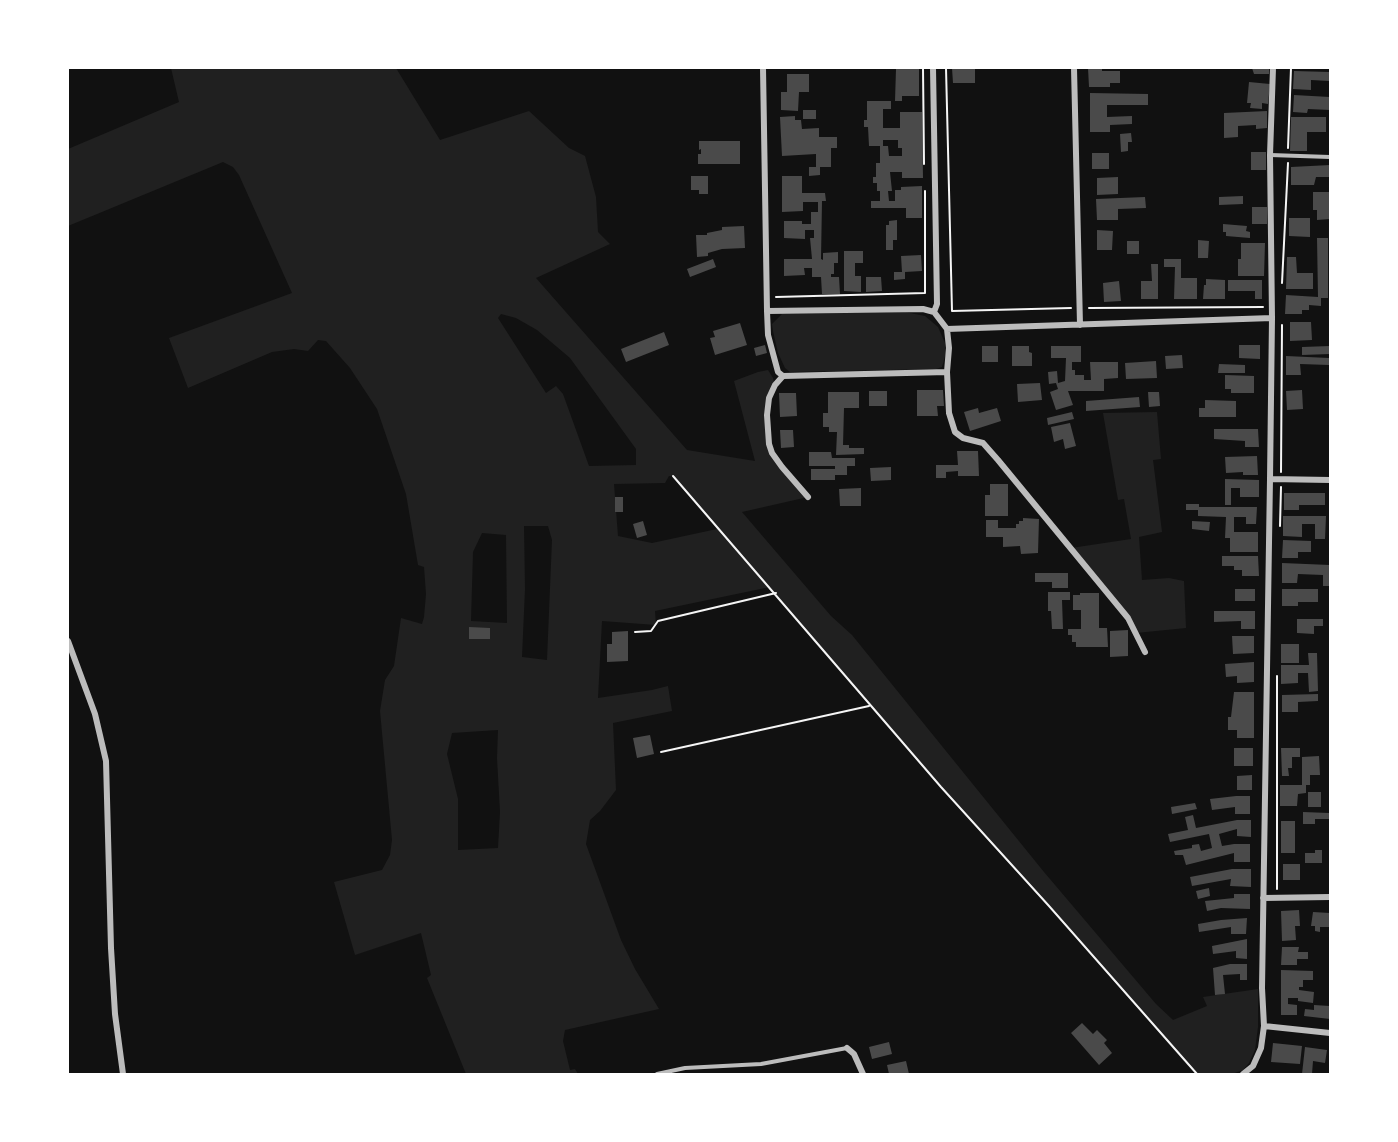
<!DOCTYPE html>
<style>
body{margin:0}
#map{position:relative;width:1398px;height:1142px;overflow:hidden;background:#111;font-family:"Playfair Display",serif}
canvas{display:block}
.frame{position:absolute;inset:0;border:69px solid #fff;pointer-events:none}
</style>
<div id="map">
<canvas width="1398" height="1142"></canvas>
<div class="frame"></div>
</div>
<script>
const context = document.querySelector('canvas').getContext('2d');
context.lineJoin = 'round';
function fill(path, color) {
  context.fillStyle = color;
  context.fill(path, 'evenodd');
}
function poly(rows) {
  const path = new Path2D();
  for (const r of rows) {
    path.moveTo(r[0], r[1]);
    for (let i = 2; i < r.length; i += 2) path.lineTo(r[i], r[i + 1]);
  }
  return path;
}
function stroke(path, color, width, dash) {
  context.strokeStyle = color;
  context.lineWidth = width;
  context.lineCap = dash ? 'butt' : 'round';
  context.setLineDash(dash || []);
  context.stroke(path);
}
fill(poly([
 [171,68,396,68,440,140,529,111,569,148,585,156,596,197,598,232,610,244,536,278,687,450,755,461,734,381,758,372,768,370,773,378,775,385,767,415,772,453,808,497,742,512,831,616,852,635,1044,872,1156,1004,1173,1020,1207,1006,1203,997,1258,989,1258,1027,1255,1050,1249,1063,1243,1070,1232,1074,1197,1074,1187,1065,1049,906,970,820,815,643,770,587,655,611,656,625,602,621,598,698,652,690,668,686,672,711,613,723,616,790,600,811,590,820,586,844,621,940,635,969,659,1009,565,1030,563,1041,570,1070,575,1069,578,1074,466,1074,427,978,431,975,421,933,355,955,334,882,382,870,390,855,392,840,380,711,385,680,394,666,401,618,422,624,424,617,426,594,424,567,418,565,406,494,377,409,350,368,326,341,318,340,308,351,294,349,272,352,188,388,169,338,292,293,239,175,233,167,223,162,68,226,68,149,179,102],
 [501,314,516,318,537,330,570,358,636,449,636,465,589,466,563,394,556,386,546,393,498,318],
 [669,476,673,476,717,529,652,543,618,536,614,484,665,483],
 [524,526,548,526,552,540,547,660,522,657,525,589],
 [482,533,506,535,507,623,471,621,473,552],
 [498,730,497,758,500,812,498,848,458,850,458,799,447,754,452,733],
 [905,312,925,316,938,327,945,343,946,353,942,367,936,369,790,372,785,368,778,353,773,331,772,324,782,314],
 [1157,412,1161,459,1153,460,1162,532,1139,537,1142,580,1169,578,1184,581,1186,628,1136,633,1071,548,1131,539,1124,499,1118,500,1103,413]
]), '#202020');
fill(poly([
 [902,68,919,68,919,96,902,96,902,101,895,101,896,69,902,69],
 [952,68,975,68,975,83,953,83],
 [1088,68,1102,68,1102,71,1120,71,1120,83,1110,83,1110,87,1089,87],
 [1252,68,1269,68,1269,74,1254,74],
 [1294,71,1330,72,1329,81,1311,80,1311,90,1293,89],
 [787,74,809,74,809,92,799,92,798,111,781,110,781,92,787,92],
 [1249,82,1270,84,1268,104,1262,103,1262,109,1250,108,1251,103,1247,103],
 [1090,93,1148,94,1148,105,1107,105,1107,117,1132,116,1132,124,1110,125,1110,132,1090,132],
 [1294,95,1330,97,1330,110,1308,109,1307,113,1293,112],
 [867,101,891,101,891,109,883,109,883,128,900,128,900,112,922,112,923,178,902,178,902,172,890,172,892,191,888,191,889,201,895,201,895,190,901,190,901,187,922,186,922,218,906,218,906,208,871,208,871,201,880,201,880,191,877,191,877,183,873,183,873,177,876,177,876,163,880,163,880,146,869,146,868,127,864,127,864,120,867,120],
 [883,140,898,140,898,148,902,148,902,156,889,156,888,146,883,146],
 [803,110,816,110,816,119,803,119],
 [1267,111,1267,128,1256,129,1256,125,1238,126,1238,137,1224,138,1224,113],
 [795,116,795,120,801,120,802,129,819,128,819,137,837,137,837,148,831,148,831,167,820,167,820,175,809,176,809,167,816,167,816,154,782,156,780,117],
 [1291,117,1326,117,1326,132,1307,132,1307,151,1290,151],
 [1131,133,1132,142,1128,142,1128,151,1121,152,1120,134],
 [699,141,740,141,740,164,698,164,698,154,701,154,701,149,699,150],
 [1251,152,1266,152,1266,170,1251,170],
 [1092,153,1109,153,1109,169,1092,169],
 [1330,165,1330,177,1316,177,1314,185,1291,185,1291,167],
 [691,176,708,176,708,194,699,194,699,190,691,190],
 [782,176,802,176,802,193,825,193,826,201,822,201,821,259,823,260,823,253,838,252,838,263,834,263,834,274,831,274,831,277,839,277,840,294,822,294,821,277,812,277,812,268,804,268,805,275,784,276,784,259,812,259,810,238,814,238,814,230,805,230,805,239,784,238,784,221,802,221,802,224,811,224,811,212,818,212,818,202,803,202,803,211,782,212],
 [1118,177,1118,194,1097,195,1097,178],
 [1313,192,1330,192,1330,219,1317,220,1317,210,1313,210],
 [1243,196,1243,204,1219,205,1219,197],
 [1145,197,1146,208,1118,209,1118,220,1097,220,1096,199],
 [1252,207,1267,207,1267,224,1252,224],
 [1289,218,1310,218,1310,237,1289,236],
 [897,220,897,240,893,240,893,250,886,250,886,225,889,225,889,221],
 [1223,224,1247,226,1246,231,1250,232,1250,238,1226,236,1226,232,1223,232],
 [744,226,745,248,722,249,708,253,708,256,697,257,696,235,707,235,707,233,722,230,722,227],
 [1097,230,1113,231,1112,250,1097,250],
 [1317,238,1328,238,1328,298,1321,298,1321,306,1309,305,1309,310,1302,310,1302,314,1285,314,1286,295,1318,297],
 [1198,240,1209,241,1208,258,1198,258],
 [1127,241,1139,241,1139,254,1127,254],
 [1241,243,1265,243,1264,276,1238,276,1238,259,1241,259],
 [844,251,863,251,863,263,855,263,855,276,861,276,861,292,844,291],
 [921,255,922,271,905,272,905,279,894,280,894,272,902,272,901,256],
 [1287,257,1296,257,1297,273,1313,273,1313,289,1286,289],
 [713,259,716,267,690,277,687,269],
 [1164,259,1181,259,1181,278,1197,278,1197,299,1174,299,1175,267,1164,267],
 [1151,264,1158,264,1158,299,1141,299,1141,281,1152,281],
 [866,277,881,277,882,291,866,292],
 [1206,279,1225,280,1225,299,1203,299,1204,285,1206,285],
 [1228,280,1262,280,1262,299,1255,299,1255,291,1228,291],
 [1119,281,1121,301,1104,302,1103,283],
 [1290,322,1311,322,1312,340,1290,341],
 [740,323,747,345,715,355,710,338,715,337,713,331],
 [664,332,669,345,626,362,621,349],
 [765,345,767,353,756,356,754,348],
 [1239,345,1260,345,1260,359,1239,358],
 [982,346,998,346,998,362,982,362],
 [1012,346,1029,346,1029,352,1032,353,1032,366,1012,366],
 [1051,346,1081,346,1081,362,1072,362,1072,370,1075,370,1075,375,1084,375,1084,380,1091,380,1090,362,1118,362,1118,378,1104,379,1104,391,1068,391,1073,405,1056,410,1050,392,1058,389,1056,383,1049,384,1048,372,1057,371,1058,383,1065,381,1066,358,1051,358],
 [1330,346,1330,354,1302,355,1302,347],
 [1182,355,1183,368,1166,369,1165,356],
 [1286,356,1329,358,1329,365,1300,364,1301,375,1286,375],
 [1156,361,1157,378,1126,379,1125,363],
 [1219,364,1245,365,1245,373,1218,373],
 [1225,375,1254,376,1254,393,1231,393,1231,389,1225,389],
 [1040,383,1042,400,1018,402,1017,384],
 [917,390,943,390,944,406,937,406,938,416,917,416],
 [1302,390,1303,409,1287,410,1286,391],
 [869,391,887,391,887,406,869,406],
 [828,392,859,392,859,408,844,408,843,445,849,445,849,448,864,448,864,454,836,455,837,432,829,432,829,427,823,427,823,413,828,413],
 [1148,392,1159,392,1160,406,1149,407],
 [779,393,796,393,797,416,780,417],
 [1139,397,1140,407,1086,411,1086,401],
 [1205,400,1236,401,1236,417,1199,417,1199,408,1205,408],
 [978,408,979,413,997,408,1001,421,970,431,964,412],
 [1072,412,1074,419,1048,425,1047,418],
 [1070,423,1076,446,1065,449,1063,439,1054,442,1051,427],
 [1214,429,1258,429,1259,447,1245,447,1245,441,1214,439],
 [780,430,793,430,794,447,781,448],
 [957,451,978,451,979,476,958,476,958,471,946,472,946,478,936,478,936,465,958,465],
 [809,452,831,452,832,458,855,458,855,466,847,466,847,475,835,475,835,480,811,480,811,469,835,469,835,466,809,466],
 [1257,456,1258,475,1243,475,1243,472,1226,473,1225,457],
 [891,467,891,480,871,481,870,468],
 [1225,479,1259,480,1259,497,1240,497,1240,488,1231,488,1231,505,1225,505],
 [990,484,1008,484,1008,516,985,516,985,495,990,495],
 [861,488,861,506,840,506,839,489],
 [1284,493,1325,493,1325,505,1299,505,1299,510,1284,510],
 [615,497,623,497,623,512,615,512],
 [1186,504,1199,504,1199,507,1257,507,1256,524,1246,524,1246,517,1234,517,1234,532,1258,532,1258,552,1230,552,1230,538,1225,538,1226,517,1198,516,1198,510,1186,510],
 [1283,516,1326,516,1325,539,1315,539,1315,524,1302,524,1302,537,1283,536],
 [1023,518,1039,519,1038,553,1021,554,1020,546,1003,547,1003,537,986,537,986,520,998,520,998,528,1016,528,1016,524,1019,524,1019,521,1023,521],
 [643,521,647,535,637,538,633,524],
 [1192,521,1210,522,1209,531,1192,529],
 [1283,540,1311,541,1311,552,1298,552,1298,558,1282,558],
 [1222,556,1258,556,1259,576,1242,576,1242,570,1234,570,1234,566,1222,566],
 [1282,563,1330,565,1330,586,1323,586,1323,575,1298,574,1297,583,1282,583],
 [1035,573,1068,573,1068,588,1052,588,1052,582,1035,582],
 [1235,589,1255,589,1255,601,1235,601],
 [1282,589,1318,589,1318,602,1298,602,1298,606,1282,606],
 [1048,592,1070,592,1070,600,1062,600,1063,629,1052,629,1051,611,1048,611],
 [1080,593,1099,593,1099,628,1107,628,1108,647,1076,647,1076,642,1072,642,1072,635,1068,635,1068,629,1081,629,1081,610,1073,610,1073,595,1080,595],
 [1214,611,1255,611,1255,629,1241,629,1241,621,1214,622],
 [1297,619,1323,619,1323,626,1314,626,1314,634,1297,633],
 [469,627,490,628,490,639,469,639],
 [1128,630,1128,656,1110,657,1110,631],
 [628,631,628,661,607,662,607,644,612,644,612,632],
 [1232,636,1254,636,1254,653,1233,654],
 [1281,644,1299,644,1299,663,1281,663],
 [1308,653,1317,653,1318,691,1309,692,1308,673,1298,673,1298,683,1281,684,1281,665,1309,665],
 [1254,662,1254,682,1237,683,1237,676,1226,677,1225,664],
 [1234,692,1254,692,1254,738,1237,738,1237,730,1228,730,1228,717,1231,717],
 [1318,694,1318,701,1298,702,1298,712,1282,712,1282,695],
 [650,735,654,754,637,758,633,738],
 [1234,748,1253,748,1253,766,1234,766],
 [1281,748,1300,748,1300,757,1292,757,1292,768,1288,768,1289,776,1282,776],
 [1319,756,1320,775,1310,775,1310,785,1306,785,1306,793,1298,794,1297,806,1280,806,1280,785,1302,785,1302,757],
 [1252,775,1252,790,1237,790,1237,776],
 [1308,792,1321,792,1321,807,1308,807],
 [1236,796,1250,796,1250,814,1235,814,1235,807,1212,810,1210,799],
 [1195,803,1197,809,1172,814,1171,807],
 [1303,812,1329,813,1329,819,1315,819,1315,824,1303,824],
 [1193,815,1196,828,1237,820,1251,820,1251,837,1237,836,1237,829,1219,834,1222,846,1234,844,1250,844,1250,862,1234,862,1234,853,1186,865,1183,855,1175,855,1174,851,1192,848,1192,845,1199,844,1201,851,1212,848,1209,834,1170,842,1168,834,1188,830,1185,817],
 [1281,821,1295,821,1295,853,1281,853],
 [1315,850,1322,850,1322,863,1305,863,1305,853,1315,853],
 [1283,864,1300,864,1300,880,1283,880],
 [1232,869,1251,869,1251,887,1230,886,1231,879,1192,886,1190,877],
 [1209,888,1210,896,1198,899,1196,891],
 [1234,894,1250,894,1250,909,1221,908,1207,911,1205,901,1234,898],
 [1299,910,1300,926,1295,926,1296,940,1282,941,1281,911],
 [1313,912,1330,913,1330,927,1320,927,1320,932,1315,931,1315,926,1311,926],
 [1247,918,1246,934,1231,934,1231,927,1199,932,1198,924,1221,920],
 [1247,939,1247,959,1236,958,1236,951,1213,954,1212,946],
 [1282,947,1299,947,1298,952,1308,952,1308,959,1297,959,1297,965,1281,965],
 [1230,964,1247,964,1247,980,1240,980,1240,974,1223,975,1225,994,1215,995,1213,968],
 [1281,970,1313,971,1313,980,1303,980,1303,987,1299,987,1299,990,1314,992,1313,1003,1298,1001,1298,998,1288,998,1288,1004,1297,1005,1297,1015,1281,1015],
 [1314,1005,1330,1006,1330,1019,1304,1016,1305,1009,1314,1010],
 [1082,1023,1093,1034,1097,1030,1107,1040,1104,1043,1112,1053,1099,1065,1071,1033],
 [889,1042,892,1054,872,1059,869,1047],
 [1273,1043,1302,1046,1300,1064,1271,1062],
 [1305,1047,1327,1050,1325,1063,1313,1061,1312,1074,1302,1074],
 [906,1061,909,1074,889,1074,887,1065]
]), '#4a4a4a');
stroke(poly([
 [923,68,924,164],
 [946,68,952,311,1071,308],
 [1288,148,1291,68],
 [1282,283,1288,163],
 [776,297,925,293,925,191],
 [1089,308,1263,307],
 [1281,472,1282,325],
 [673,476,941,787,1049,906,1197,1074],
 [1280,526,1281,487],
 [635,632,651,631,658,621,776,593],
 [1277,676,1277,889],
 [661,752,869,706]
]), '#f5f5f5', 2);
stroke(poly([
 [1270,155,1330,157],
 [657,1074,685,1068,761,1064,847,1048]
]), '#bcbcbc', 4);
stroke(poly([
 [763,68,767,311],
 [933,68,937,304,934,312],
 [1074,68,1080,325],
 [947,329,949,348,947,372,783,376,778,372,768,335,767,311,923,309,934,312,947,329,1272,318],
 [947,372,949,413,955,432,963,438,983,443,998,460,1128,618,1145,652],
 [783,376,775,385,769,398,767,415,769,444,772,453,782,467,808,497],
 [1270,479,1330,480],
 [68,641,95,714,106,761,111,948,115,1014,123,1074],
 [1263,898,1330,897],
 [1264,1026,1330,1033],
 [847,1048,854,1054,863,1074],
 [1243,1074,1253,1066,1261,1048,1264,1026,1262,988,1270,479,1272,318,1270,155,1273,68]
]), '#bcbcbc', 6);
</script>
